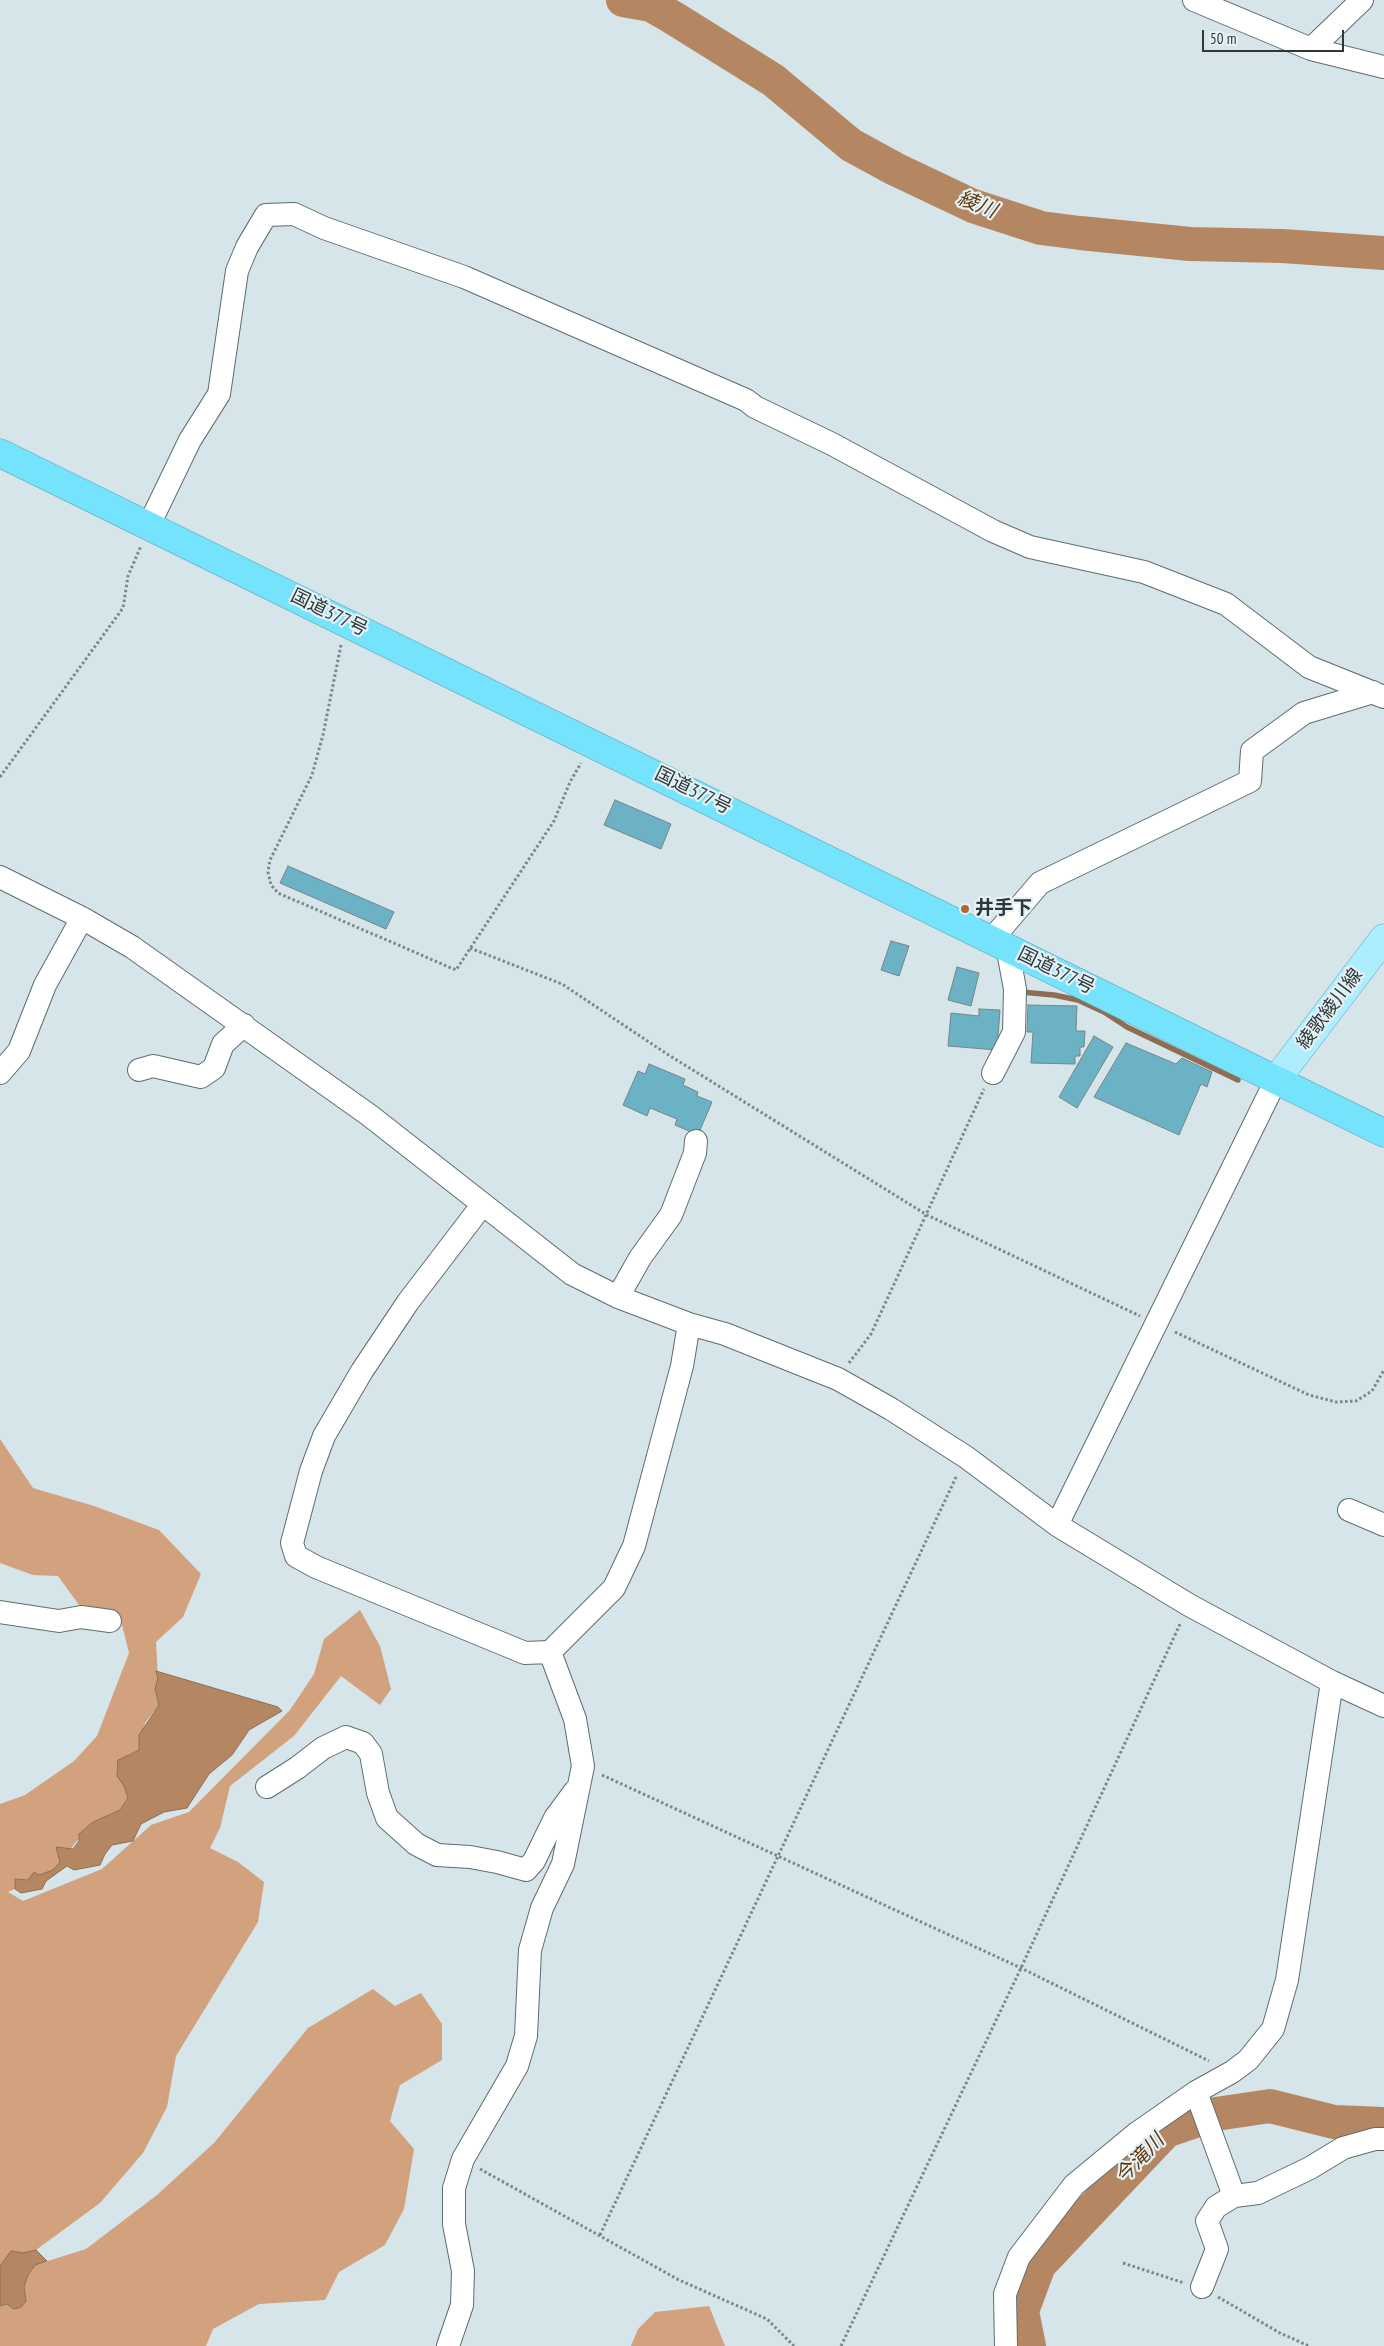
<!DOCTYPE html>
<meta charset="utf-8">
<style>
body{margin:0}
#map{position:relative;width:1384px;height:2346px;overflow:hidden;background:#d6e5e9;font-family:"PT Sans Narrow",sans-serif}
canvas{display:block}
.scale{position:absolute;left:1202px;top:30px;width:142px;height:22px;box-sizing:border-box;border:2px solid #303637;border-top:0;padding-left:6px;font-size:15px;line-height:18px;white-space:nowrap;color:#303637;-webkit-text-stroke:4px #e3f2f6;paint-order:stroke}
</style>
<div id="map">
<canvas width="1384" height="2346"></canvas>
<div class="scale">50 m</div>
</div>
<script>
const context = document.querySelector('canvas').getContext('2d');
context.lineJoin = 'round';
function fill(path, color) {
  context.fillStyle = color;
  context.fill(path, 'evenodd');
}
function poly(rows) {
  const path = new Path2D();
  for (const r of rows) {
    path.moveTo(r[0], r[1]);
    for (let i = 2; i < r.length; i += 2) path.lineTo(r[i], r[i + 1]);
  }
  return path;
}
function stroke(path, color, width, dash) {
  context.strokeStyle = color;
  context.lineWidth = width;
  context.lineCap = dash ? 'butt' : 'round';
  context.setLineDash(dash || []);
  context.stroke(path);
}
function label(font, color, halo, rows, align = 'center') {
  context.font = font + ' "PT Sans Narrow","Noto Sans JP",sans-serif';
  context.lineWidth = 4.5;
  context.setLineDash([]);
  context.textBaseline = 'middle';
  context.strokeStyle = halo;
  context.fillStyle = color;
  for (const [text, x, y, turn = 0] of rows) {
    context.save();
    context.translate(x, y);
    context.rotate((+turn || 0) * Math.PI / 180);
    context.textAlign = isNaN(turn) ? turn : align;
    if (halo) context.strokeText(text, 0, 0);
    context.fillText(text, 0, 0);
    context.restore();
  }
}
fill(poly([
 [0,1439,33,1488,94,1506,159,1530,201,1574,183,1617,156,1642,158,1678,155,1689,159,1705,145,1723,140,1750,129,1754,117,1776,124,1786,128,1798,120,1810,93,1822,53,1870,29,1880,16,1879,15,1889,8,1892,23,1901,102,1869,151,1825,189,1812,290,1710,314,1674,324,1639,360,1610,380,1646,391,1689,380,1705,341,1676,294,1736,230,1786,220,1828,210,1848,238,1862,264,1882,258,1922,176,2056,167,2107,143,2153,100,2203,36,2250,23,2254,11,2251,0,2266,0,1804,25,1795,74,1761,97,1736,129,1653,120,1617,79,1605,58,1576,33,1575,0,1563],
 [373,1989,395,2006,421,1993,442,2024,442,2060,400,2085,390,2121,414,2149,404,2209,385,2245,339,2272,325,2300,259,2304,213,2329,206,2346,0,2346,0,2306,26,2301,24,2287,28,2275,35,2265,86,2249,157,2195,214,2143,308,2028],
 [709,2306,725,2346,631,2346,638,2329,655,2312]
]), '#d2a17d');
const water = poly([
 [156,1671,278,1707,282,1711,249,1730,232,1755,209,1774,187,1808,164,1812,141,1824,133,1841,112,1845,105,1854,100,1865,74,1870,67,1866,46,1881,42,1889,21,1893,15,1889,15,1879,28,1880,34,1872,39,1875,53,1870,60,1862,56,1847,73,1849,79,1841,79,1834,93,1822,120,1810,128,1798,124,1786,117,1776,118,1760,139,1750,139,1735,159,1705,155,1689,158,1678,156,1671],
 [36,2250,47,2261,35,2265,28,2275,24,2287,26,2301,21,2307,14,2309,7,2304,0,2306,0,2266,11,2251,23,2253,36,2250]
]);
fill(water, '#b58662');
stroke(water, '#8d6e55', 1);
stroke(poly([
 [1021,992,1054,995,1078,1000,1104,1012,1127,1027,1238,1080]
]), '#8d6e55', 5.5);
stroke(poly([
 [623,0,651,5,672,17,773,80,851,145,895,169,973,206,1041,228,1080,233,1190,244,1282,246,1384,253],
 [1029,2346,1022,2311,1039,2265,1166,2131,1216,2114,1270,2106,1334,2122,1384,2124]
]), '#b58662', 34);
const building = poly([
 [615,800,671,824,661,849,604,825,615,800],
 [288,866,394,912,386,929,280,883,288,866],
 [891,941,909,946,899,976,881,970,891,941],
 [957,967,979,973,971,1006,948,1000,957,967],
 [1028,1005,1077,1006,1076,1031,1085,1031,1084,1047,1080,1047,1080,1056,1075,1056,1075,1064,1031,1063,1033,1032,1027,1032,1028,1005],
 [979,1009,1000,1010,997,1050,948,1046,951,1013,979,1016,979,1009],
 [1094,1036,1113,1047,1077,1108,1059,1097,1094,1036],
 [1126,1043,1176,1064,1182,1058,1212,1072,1207,1087,1201,1084,1179,1135,1094,1097,1126,1043],
 [649,1064,685,1079,683,1085,698,1092,697,1096,712,1102,698,1135,675,1125,677,1119,650,1108,647,1116,623,1105,638,1071,645,1074,649,1064]
]);
fill(building, '#6bb2c4');
stroke(building, '#778488', 1);
const minor = poly([
 [1194,0,1311,49,1384,67],
 [1311,49,1362,0],
 [149,525,190,440,219,394,237,271,247,247,266,215,294,214,324,228,464,277,746,400,755,407,832,444,993,531,1030,547,1144,572,1226,604,1309,667,1384,697],
 [0,877,82,918,132,947,369,1115,572,1274,618,1297,689,1324,725,1334,838,1379,891,1409,966,1457,1057,1525,1189,1605,1332,1682,1384,1706],
 [992,939,1040,883,1250,781,1252,751,1304,713,1373,692],
 [139,1070,153,1066,201,1077,214,1068,223,1044,244,1025],
 [0,1073,19,1051,45,985,82,918],
 [993,1073,1014,1032,1015,989,1007,946],
 [483,1204,408,1302,362,1371,324,1436,311,1471,292,1543,296,1556,316,1567,525,1653,550,1652],
 [618,1297,640,1258,671,1215,695,1153,696,1141],
 [1349,1510,1384,1525],
 [1057,1525,1276,1080],
 [0,1612,59,1621,81,1617,110,1621],
 [267,1787,297,1768,323,1748,346,1737,363,1743,371,1754,378,1793,387,1818,416,1844,437,1855,470,1857,497,1862,526,1870,534,1861,555,1818,575,1791],
 [1196,2092,1234,2196],
 [1202,2287,1217,2249,1207,2221,1216,2207,1234,2196,1258,2193,1310,2168,1343,2148,1375,2139,1384,2139],
 [448,2346,462,2305,463,2271,454,2224,454,2188,463,2159,517,2066,526,2036,530,1950,542,1908,563,1864,583,1766,575,1719,550,1652,614,1588,634,1546,682,1366,689,1324],
 [1006,2346,1005,2294,1019,2257,1074,2185,1137,2133,1196,2092,1232,2072,1248,2060,1273,2029,1287,1980,1332,1682]
]);
const major = poly([
 [1276,1080,1384,938]
]);
const highway = poly([
 [0,453,1384,1133]
]);
stroke(minor, '#5f6c70', 24);
stroke(major, '#5ea6b8', 29);
stroke(highway, '#5ea6b8', 29);
stroke(poly([
 [341,645,323,735,312,775,270,860,268,872,271,885,278,893,456,970,554,821,570,782,581,763],
 [0,777,123,608,128,576,141,546],
 [470,948,562,984,667,1054,927,1215,1140,1316],
 [1175,1332,1309,1395,1336,1402,1356,1401,1372,1391,1384,1370],
 [849,1363,871,1334,984,1089],
 [602,1775,1021,1968,1209,2061],
 [480,2169,679,2280,767,2319,794,2346],
 [600,2235,957,1475],
 [1123,2263,1184,2283],
 [1218,2297,1280,2333,1309,2346],
 [841,2346,1021,1968,1181,1622]
]), '#7d8789', 3, [2.5, 2.5]);
stroke(minor, '#fff', 22);
stroke(major, '#adeefe', 28);
stroke(highway, '#76e3fd', 28);
for (const [x, y, r, color] of [
 [965,909,5,"#aa6933"]
]) {
  const dot = new Path2D();
  dot.arc(x, y, r, 0, 2 * Math.PI);
  context.fillStyle = color;
  context.fill(dot);
  stroke(dot, '#e3f2f6', 2);
}
label('19px', '#303637', '#e3f2f6', [
 ["国道377号",329,613,26],
 ["国道377号",693,791,26],
 ["国道377号",1056,971,26],
 ["綾歌綾川線",1330,1009,-53]
]);
label('bold 19px', '#303637', '#e3f2f6', [
 ["井手下",975,909]
], 'left');
label('italic 20px', '#633409', '#e3f2f6', [
 ["綾川",977,205,22],
 ["今滝川",1140,2159,-46]
]);
</script>
